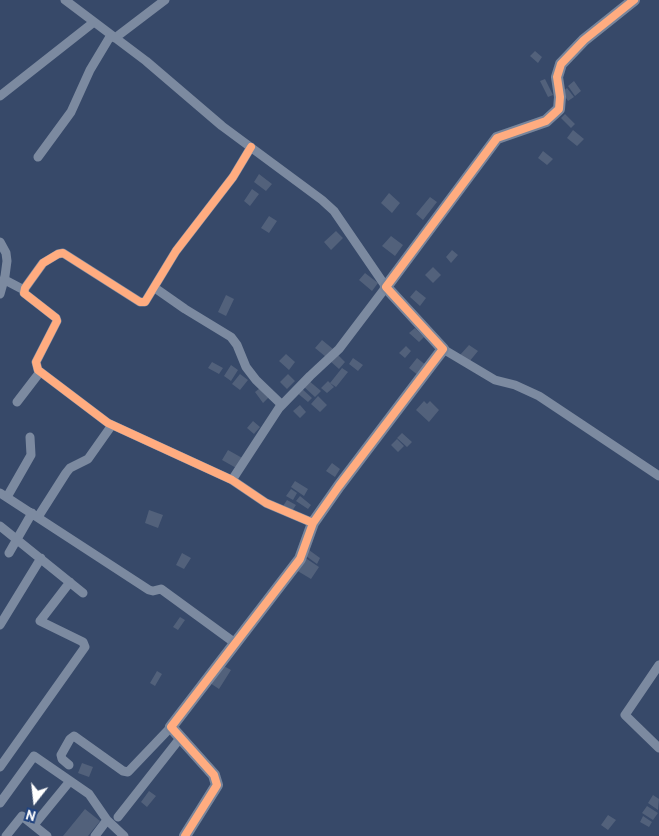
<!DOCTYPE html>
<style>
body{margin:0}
#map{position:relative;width:659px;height:836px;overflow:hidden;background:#374969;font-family:"PT Sans",sans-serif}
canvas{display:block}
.north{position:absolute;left:10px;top:776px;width:50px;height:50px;-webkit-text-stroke:4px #21437f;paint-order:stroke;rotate:196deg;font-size:14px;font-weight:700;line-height:20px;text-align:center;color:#fff}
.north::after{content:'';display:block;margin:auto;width:18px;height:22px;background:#fff;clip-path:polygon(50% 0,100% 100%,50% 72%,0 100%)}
</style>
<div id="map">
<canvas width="659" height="836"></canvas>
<div class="north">N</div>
</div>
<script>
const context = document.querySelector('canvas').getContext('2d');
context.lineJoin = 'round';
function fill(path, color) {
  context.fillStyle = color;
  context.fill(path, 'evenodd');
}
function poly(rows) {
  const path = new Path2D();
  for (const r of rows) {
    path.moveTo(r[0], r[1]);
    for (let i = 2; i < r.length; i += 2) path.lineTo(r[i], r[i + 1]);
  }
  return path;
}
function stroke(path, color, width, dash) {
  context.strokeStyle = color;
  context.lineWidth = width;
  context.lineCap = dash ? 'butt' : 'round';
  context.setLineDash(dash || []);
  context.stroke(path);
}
fill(poly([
 [535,51,542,57,538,63,530,56],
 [545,79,553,95,548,97,540,81],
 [574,81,581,91,575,96,568,86],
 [567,88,574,97,568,101,562,92],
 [565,114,575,124,571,128,561,118],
 [573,130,584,139,577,146,567,138],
 [543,151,553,159,547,165,538,158],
 [259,174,272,184,266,191,254,182],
 [252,189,259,194,250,206,244,201],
 [389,193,400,203,392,213,381,203],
 [430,197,437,202,423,220,416,214],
 [269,216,277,221,269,233,261,228],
 [336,231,343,238,331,250,324,242],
 [391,236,403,245,395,256,382,246],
 [452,250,458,255,451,263,446,257],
 [433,267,441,275,433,283,425,275],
 [365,273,378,283,372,291,359,280],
 [416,290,426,298,420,306,410,297],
 [226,295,234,299,226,316,218,312],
 [415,328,424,337,419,342,409,333],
 [322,340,333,349,326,357,315,348],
 [469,345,478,351,469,362,460,355],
 [406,346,411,351,405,358,399,353],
 [286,354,295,362,289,370,279,361],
 [337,354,345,362,339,369,330,361],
 [353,358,363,365,358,371,349,364],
 [417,358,427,366,419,376,409,368],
 [212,362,223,368,219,374,208,368],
 [231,365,238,370,231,381,224,376],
 [342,368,348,372,336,387,330,383],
 [240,374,248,380,240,390,232,384],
 [288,374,295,381,287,389,280,382],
 [308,380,321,391,315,397,303,386],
 [328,381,334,387,327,393,321,388],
 [300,387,312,398,308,402,296,392],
 [260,388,269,397,263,403,255,392],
 [318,396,327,405,320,412,311,404],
 [424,401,427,404,430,401,439,410,429,422,416,410],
 [300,405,306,412,300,418,293,411],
 [253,421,260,427,254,434,247,428],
 [402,433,412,442,407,447,397,438],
 [397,439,404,446,398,452,391,445],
 [228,450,244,459,238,469,222,460],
 [332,463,340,469,335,477,326,471],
 [295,481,308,489,304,496,291,487],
 [291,489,297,493,293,500,286,496],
 [300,496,311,505,308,509,296,501],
 [287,500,296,505,292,511,283,506],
 [149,510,163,515,158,528,145,523],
 [309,550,320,558,317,564,306,556],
 [182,553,191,558,184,569,176,565],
 [304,557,319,567,311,579,296,570],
 [180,617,185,620,178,630,173,627],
 [222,665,231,670,219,689,210,683],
 [157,671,162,674,155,686,150,683],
 [82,763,93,767,89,777,78,773],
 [149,791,156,796,147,807,141,802],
 [653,795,659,799,658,810,648,803],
 [647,806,658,813,653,820,642,813],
 [85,809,100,821,88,836,63,836],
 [608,815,616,820,608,830,601,825],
 [643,816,652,822,649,827,640,822]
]), '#52617b');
stroke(poly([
 [65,0,146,61,222,126,322,200,334,211,386,287,339,349,310,376,279,408,232,480],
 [115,38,165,0],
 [0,96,94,22],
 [251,147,233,177,176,251,145,302,140,302,63,253,58,254,43,263,25,288,24,293,56,318,57,321,36,362,38,370,108,423,232,480,266,503,313,523],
 [38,157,71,112,90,70,111,35],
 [0,242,6,253,7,261,5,276,0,294],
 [5,280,24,290],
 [155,288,185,309,231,337,237,345,246,367,256,380,282,405],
 [443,349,495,380,515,385,539,396,659,476],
 [17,402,40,372],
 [0,493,149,590,153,591,161,589,235,643],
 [7,497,31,455,30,437],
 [38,517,66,473,70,468,88,459,112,425],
 [0,526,83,593],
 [9,553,32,513],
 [0,625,41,558],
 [659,665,625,715,659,748],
 [69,765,62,759,61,755,70,739,74,736,123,771,128,772,171,727],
 [0,767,85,647,83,642,40,621,70,582],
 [0,803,34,756,89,794,107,820,95,836],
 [118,817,181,737],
 [107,820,124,836],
 [34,825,70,781],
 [6,836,22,816,47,836]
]), '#7c8aa0', 9);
stroke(poly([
 [185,836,217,785,214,775,171,727,300,559,313,523,339,486,443,349,386,287,497,138,546,121,559,109,560,97,557,77,561,64,584,40,634,0]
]), '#78859b', 12);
stroke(poly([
 [251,147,233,177,176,251,145,302,140,302,63,253,58,254,43,263,25,288,24,293,56,318,57,321,36,362,38,370,108,423,232,480,266,503,313,523],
 [185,836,217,785,214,775,171,727,300,559,313,523,339,486,443,349,386,287,497,138,546,121,559,109,560,97,557,77,561,64,584,40,634,0]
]), '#ffac80', 8);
</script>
